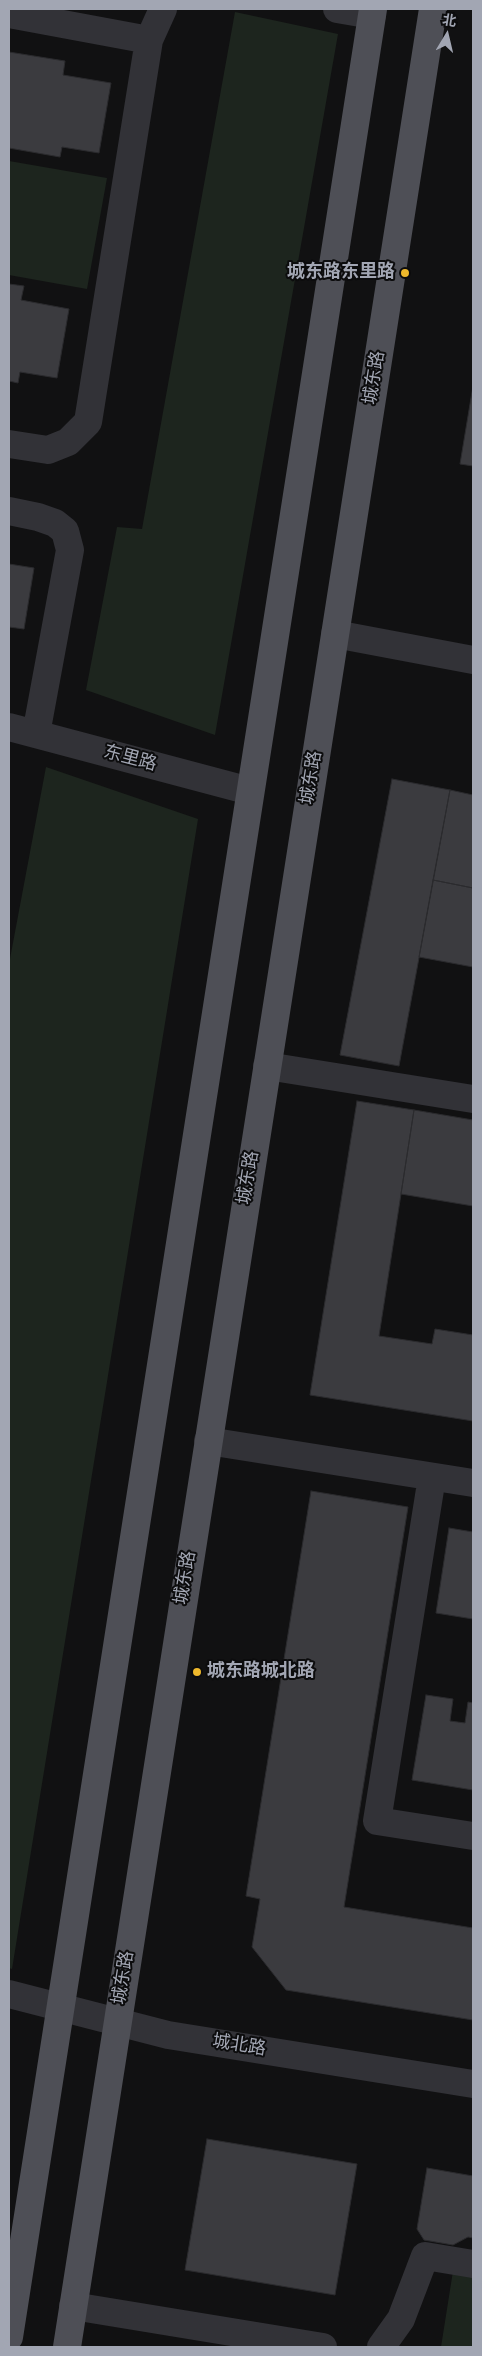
<!DOCTYPE html>
<meta charset="utf-8">
<style>
body{margin:0}
#map{position:relative;width:482px;height:2356px;overflow:hidden;background:#111112;font-family:Jost,"Noto Sans SC",sans-serif}
canvas{display:block}
.frame{position:absolute;inset:0;border:10px solid #a2a6b3;pointer-events:none}
.north{position:absolute;left:422px;top:10px;width:50px;height:50px;-webkit-text-stroke:4px #0c0c0d;paint-order:stroke;rotate:9deg;font-size:14px;font-weight:700;line-height:20px;text-align:center;color:#a2a6b3}
.north::after{content:'';display:block;margin:auto;width:18px;height:22px;background:#a2a6b3;clip-path:polygon(50% 0,100% 100%,50% 72%,0 100%)}
</style>
<div id="map">
<canvas width="482" height="2356"></canvas>
<div class="frame"></div>
<div class="north">北</div>
</div>
<script>
const context = document.querySelector('canvas').getContext('2d');
context.lineJoin = 'round';
function fill(path, color) {
  context.fillStyle = color;
  context.fill(path, 'evenodd');
}
function poly(rows) {
  const path = new Path2D();
  for (const r of rows) {
    path.moveTo(r[0], r[1]);
    for (let i = 2; i < r.length; i += 2) path.lineTo(r[i], r[i + 1]);
  }
  return path;
}
function stroke(path, color, width, dash) {
  context.strokeStyle = color;
  context.lineWidth = width;
  context.lineCap = dash ? 'butt' : 'round';
  context.setLineDash(dash || []);
  context.stroke(path);
}
function label(font, color, halo, rows, align = 'center') {
  context.font = font + ' Jost,"Noto Sans SC",sans-serif';
  context.lineWidth = 4;
  context.setLineDash([]);
  context.textBaseline = 'middle';
  context.strokeStyle = halo;
  context.fillStyle = color;
  for (const [text, x, y, turn = 0] of rows) {
    context.save();
    context.translate(x, y);
    context.rotate((+turn || 0) * Math.PI / 180);
    context.textAlign = isNaN(turn) ? turn : align;
    if (halo) context.strokeText(text, 0, 0);
    context.fillText(text, 0, 0);
    context.restore();
  }
}
fill(poly([
 [235,12,338,34,215,735,86,690,117,527,142,529],
 [9,161,107,178,87,289,9,275],
 [46,767,198,819,12,1969,9,1968,9,964],
 [453,2271,473,2275,473,2347,441,2347]
]), '#1d251e');
const building = poly([
 [9,52,65,61,63,75,111,83,99,153,62,147,60,157,9,148,9,52],
 [9,284,24,286,21,300,69,309,57,378,20,372,18,383,9,381,9,284],
 [473,386,473,466,460,464,473,386],
 [9,564,34,568,24,629,9,627,9,564],
 [392,779,450,790,399,1066,340,1055,392,779],
 [450,790,473,795,473,888,433,880,450,790],
 [433,880,473,888,473,967,419,957,433,880],
 [357,1101,414,1110,379,1336,432,1344,435,1329,473,1335,473,1421,310,1395,357,1101],
 [414,1110,473,1120,473,1206,401,1194,414,1110],
 [311,1491,408,1507,344,1907,473,1928,473,2020,286,1990,252,1947,260,1899,246,1896,311,1491],
 [449,1528,473,1532,473,1619,436,1613,449,1528],
 [426,1695,453,1699,450,1721,465,1723,468,1702,473,1703,473,1790,412,1780,426,1695],
 [207,2139,357,2164,335,2295,185,2270,207,2139],
 [427,2168,473,2176,473,2238,468,2237,453,2245,424,2240,417,2229,427,2168]
]);
fill(building, '#3b3b3f');
stroke(building, '#2b2b2e', 1);
stroke(poly([
 [337,9,372,15],
 [9,14,149,40],
 [9,444,48,450,68,442,88,422,149,40,163,9],
 [9,511,38,517,55,523,65,531,70,550,36,734],
 [335,634,473,660],
 [9,727,250,791],
 [267,1066,473,1099],
 [208,1441,473,1483],
 [432,1477,377,1821,473,1836],
 [9,1994,168,2035,473,2084],
 [73,2306,323,2347],
 [381,2347,401,2319,425,2256,473,2264]
]), '#323237', 28);
stroke(poly([
 [9,2337,373,9],
 [67,2347,433,9]
]), '#4e4f56', 28);
for (const [x, y, r, color] of [
 [405,273,5,"#eeb82c"],
 [197,1672,5,"#eeb82c"]
]) {
  const dot = new Path2D();
  dot.arc(x, y, r, 0, 2 * Math.PI);
  context.fillStyle = color;
  context.fill(dot);
  stroke(dot, '#0c0c0d', 2);
}
label('bold 18px', '#a2a6b3', '#0c0c0d', [
 ["城东路东里路",395,273],
 ["城东路城北路",207,1672,"left"]
], 'right');
label('18px', '#a2a6b3', '#0c0c0d', [
 ["城东路",375,378,-81],
 ["东里路",130,759,15],
 ["城东路",312,778,-81],
 ["城东路",249,1178,-81],
 ["城东路",186,1578,-81],
 ["城东路",124,1978,-81],
 ["城北路",239,2046,9]
]);
</script>
